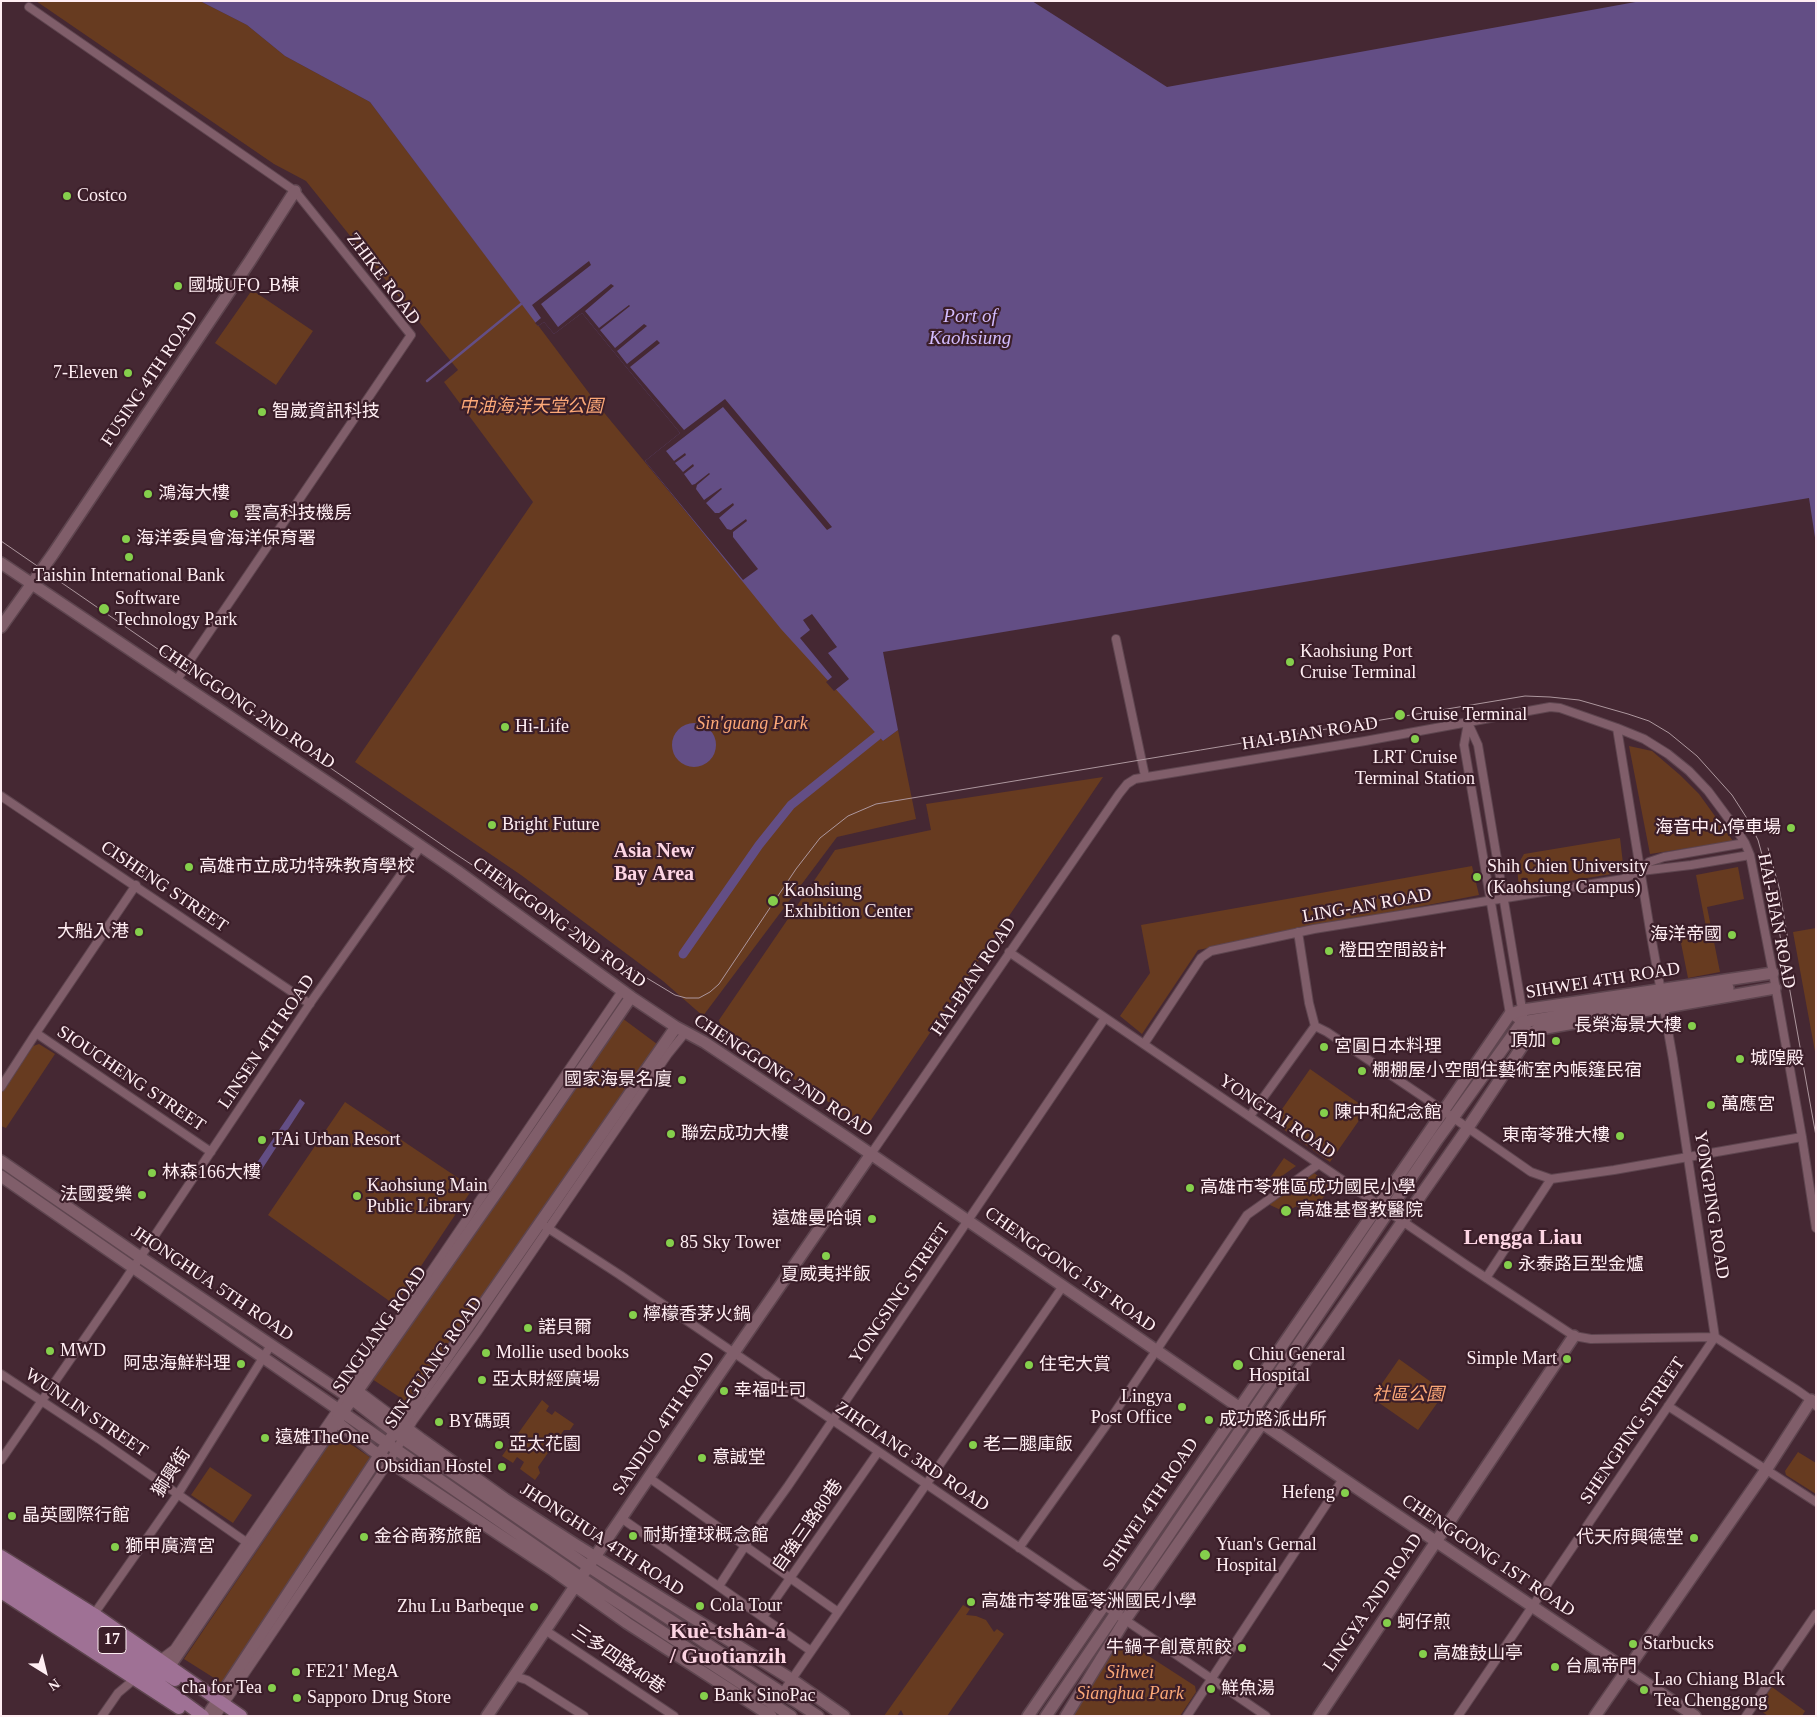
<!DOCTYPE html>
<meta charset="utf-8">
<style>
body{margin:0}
#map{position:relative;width:1817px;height:1717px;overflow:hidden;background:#452833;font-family:"Times New Roman",serif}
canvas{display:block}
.frame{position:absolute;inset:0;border:2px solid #ffeef3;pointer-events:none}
.north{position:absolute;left:20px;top:1647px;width:50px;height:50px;-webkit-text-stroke:4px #3b1e29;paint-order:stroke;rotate:144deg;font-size:14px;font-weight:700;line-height:20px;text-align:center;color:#ffeef3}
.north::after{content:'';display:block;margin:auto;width:18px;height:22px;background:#ffeef3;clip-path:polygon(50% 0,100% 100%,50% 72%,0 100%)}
</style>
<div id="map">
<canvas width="1817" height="1717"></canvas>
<div class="frame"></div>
<div class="north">N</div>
</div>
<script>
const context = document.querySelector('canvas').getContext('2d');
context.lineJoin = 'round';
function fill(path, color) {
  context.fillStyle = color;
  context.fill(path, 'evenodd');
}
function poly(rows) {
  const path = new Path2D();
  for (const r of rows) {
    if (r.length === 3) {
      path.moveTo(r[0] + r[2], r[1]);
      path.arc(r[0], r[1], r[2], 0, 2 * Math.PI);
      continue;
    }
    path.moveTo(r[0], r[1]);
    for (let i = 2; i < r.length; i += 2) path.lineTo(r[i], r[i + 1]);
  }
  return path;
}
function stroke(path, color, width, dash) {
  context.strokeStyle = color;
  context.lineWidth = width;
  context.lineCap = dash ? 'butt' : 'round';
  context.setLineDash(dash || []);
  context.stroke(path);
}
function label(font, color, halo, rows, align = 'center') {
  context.font = font + ' "Times New Roman","Noto Sans TC",serif';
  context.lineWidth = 4.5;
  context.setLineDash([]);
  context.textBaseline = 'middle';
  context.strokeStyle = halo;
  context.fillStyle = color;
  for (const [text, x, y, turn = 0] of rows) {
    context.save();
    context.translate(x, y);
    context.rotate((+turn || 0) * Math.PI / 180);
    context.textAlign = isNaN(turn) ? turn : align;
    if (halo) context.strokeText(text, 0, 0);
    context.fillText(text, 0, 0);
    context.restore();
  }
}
fill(poly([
 [36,1,200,1,247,25,285,56,370,102,601,409,748,587,883,741,898,730,916,819,837,837,703,1016,663,981,521,875,355,762,533,502,444,382,458,370,306,181,274,164],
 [252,290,313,331,276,385,215,343],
 [1629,746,1652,751,1680,775,1699,794,1733,841,1650,854],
 [1103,777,871,1120,860,1123,722,1031,719,1020,835,850,931,830,926,804],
 [1620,838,1624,872,1519,889,1517,866,1524,854],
 [1472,866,1479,895,1198,950,1142,1034,1120,1016,1150,973,1141,925],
 [1738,867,1744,899,1707,907,1720,972,1688,978,1679,933,1706,927,1696,875],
 [1816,928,1816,1057,1793,932],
 [622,1018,657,1044,410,1404,372,1379],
 [39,1044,55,1054,6,1128,1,1126,1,1093,33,1046],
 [1310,1069,1367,1109,1330,1162,1273,1122],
 [345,1102,473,1188,395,1305,268,1215],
 [1284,1158,1296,1166,1261,1191],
 [1314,1173,1332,1186,1307,1219,1297,1206,1285,1212,1270,1205,1271,1200],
 [1399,1359,1445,1392,1418,1430,1372,1398],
 [542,1400,549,1406,546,1411,552,1415,555,1411,574,1424,570,1430,564,1430,538,1467,540,1473,535,1480,520,1469,524,1462,517,1457,513,1463,502,1456],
 [336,1434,374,1460,222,1683,184,1659],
 [1798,1452,1816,1463,1816,1494,1786,1475,1785,1471],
 [210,1467,252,1495,233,1523,191,1495],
 [963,1605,970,1609,966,1615,976,1616,986,1620,994,1632,997,1629,1004,1634,947,1716,904,1716,901,1710,897,1716,884,1716],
 [1124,1640,1195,1686,1196,1692,1180,1716,1069,1716,1119,1641],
 [1772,1687,1805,1711,1802,1716,1768,1716,1757,1708]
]), '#673b20');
fill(poly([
 [200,1,1032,1,1167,87,1641,1,1816,1,1816,544,1809,498,883,652,898,730,883,741,781,629,645,461,680,433,582,313,554,334,544,322,538,326,370,102,285,56,247,25],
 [694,745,22],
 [300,1099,305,1103,257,1177,250,1173]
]), '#634e85');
fill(poly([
 [589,261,591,265,541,304,558,327,611,284,614,286,585,311,599,328,629,305,630,306,600,330,615,348,644,324,647,326,617,351,627,364,657,340,660,343,630,367,684,430,725,399,832,527,827,530,723,407,666,451,674,461,685,453,686,455,675,463,683,472,693,464,694,466,684,474,692,485,695,484,709,473,710,474,697,485,696,489,704,500,721,488,722,489,706,503,715,513,719,513,733,503,734,505,719,518,727,529,731,530,746,519,747,521,733,532,733,537,758,569,743,580,645,461,680,433,582,313,554,334,544,322,538,326,535,323,541,318,532,305],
 [812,614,837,647,828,653,849,679,834,691,826,682,832,677,800,638,810,630,803,620]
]), '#452833');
stroke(poly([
 [427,381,521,304]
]), '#634e85', 2.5);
stroke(poly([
 [683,954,759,845,791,805,877,736]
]), '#634e85', 9);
const street = poly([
 [29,7,295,191,411,335,176,681],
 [1116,639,1145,776],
 [1468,723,1464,745,1510,1014,1522,1022,1531,1033],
 [1468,723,1478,745,1523,1015],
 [1617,728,1650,930,1673,1059,1715,1337,1797,1390,1811,1400,1816,1406],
 [1,796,310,1004],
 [1641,871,1649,862,1664,857,1745,843],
 [1009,952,1465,1264,1574,1336,1591,1339,1715,1337],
 [1315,1026,1327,1032,1425,1098,1531,1172,1551,1179,1614,1170,1802,1137],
 [36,1033,136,885],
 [1144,1044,1201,958,1211,951,1314,929,1623,879,1641,871,1691,865,1750,855],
 [1,1087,36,1033,211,1152],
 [1250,1116,1315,1026,1309,1003,1298,932],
 [871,1154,1119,794,1127,784,1135,779,1365,741,1550,707,1560,708,1617,728,1644,739,1668,754,1689,771,1708,791,1734,826,1745,843,1750,855,1773,973,1802,1137,1816,1228],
 [540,1223,620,1275,1266,1716],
 [1486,1278,1551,1179],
 [1,1374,99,1439,249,1544],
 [1668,1406,1816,1502],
 [1,1460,123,1283,313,999,421,846],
 [648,1477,838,1612],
 [621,1518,811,1651],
 [1019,1548,1105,1427,1247,1215,1319,1164],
 [719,1586,745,1546,788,1486,1105,1018],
 [94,1614,178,1494,271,1345],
 [763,1617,878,1452],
 [545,1630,674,1716],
 [158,1661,174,1649,622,991],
 [514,1676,527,1680,584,1716],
 [772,1708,1063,1286],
 [102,1716,118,1693,137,1677],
 [216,1716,389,1462,413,1421,478,1331,668,1054,685,1033],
 [1187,1716,1343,1479],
 [1458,1716,1715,1337],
 [1746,1716,1816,1614]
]);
const secondary = poly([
 [1,563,345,794,457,871,631,997,676,1027,704,1042,849,1139,1336,1474,1695,1716],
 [1,627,53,554,250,261,295,191],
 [1,1161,140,1257,353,1400,402,1438,589,1567,818,1716],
 [1,1176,602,1592,791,1716],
 [350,1394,357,1391,421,1439,505,1499,573,1543,791,1679,844,1716],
 [338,1415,337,1422,372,1450,554,1571,627,1623,771,1716],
 [165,1673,361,1386,506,1179,631,997],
 [207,1716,388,1442,676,1027],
 [487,1716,704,1396,871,1154],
 [1028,1716,1510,1014,1523,1010,1773,973],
 [1046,1716,1437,1140,1522,1022,1728,988],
 [1066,1716,1125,1620,1467,1129,1531,1033,1540,1029,1775,988],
 [1319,1716,1574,1336],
 [1595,1716,1766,1470,1811,1400]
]);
const primary = poly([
 [1,1556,94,1614,241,1716],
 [1,1568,175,1680],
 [1,1580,154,1680,203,1716],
 [1,1592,179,1708]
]);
stroke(street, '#5e454f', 10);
stroke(secondary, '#5e454f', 14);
stroke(primary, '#5e454f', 15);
stroke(street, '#805e6a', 8);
stroke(secondary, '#805e6a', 11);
stroke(primary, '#9f7195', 12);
stroke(poly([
 [1,541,451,851,612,957,675,995,686,998,699,998,710,992,719,984,796,869,820,838,848,816,876,804,1525,696,1550,697,1579,700,1628,714,1649,721,1669,733,1697,756,1732,795,1748,820,1758,840,1772,891,1816,1136],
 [1768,848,1779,887,1789,946]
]), '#ad979e', 1);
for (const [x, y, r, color] of [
 [67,196,5,"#85cf4c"],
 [178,286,5,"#85cf4c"],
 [128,373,5,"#85cf4c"],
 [262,412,5,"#85cf4c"],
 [148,494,5,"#85cf4c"],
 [234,514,5,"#85cf4c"],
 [126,539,5,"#85cf4c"],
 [129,557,5,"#85cf4c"],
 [104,609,6,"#85cf4c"],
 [1290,662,5,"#85cf4c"],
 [1400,715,6,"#85cf4c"],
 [505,727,5,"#85cf4c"],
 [1415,739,5,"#85cf4c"],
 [492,825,5,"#85cf4c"],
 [1791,828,5,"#85cf4c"],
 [189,867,5,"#85cf4c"],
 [1477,877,5,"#85cf4c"],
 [773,901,6,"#85cf4c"],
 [139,932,5,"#85cf4c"],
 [1732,935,5,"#85cf4c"],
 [1329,951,5,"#85cf4c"],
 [1692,1026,5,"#85cf4c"],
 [1556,1041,5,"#85cf4c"],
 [1324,1047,5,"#85cf4c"],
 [1740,1059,5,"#85cf4c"],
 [1362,1071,5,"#85cf4c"],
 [682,1080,5,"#85cf4c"],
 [1711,1105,5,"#85cf4c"],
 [1324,1113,5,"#85cf4c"],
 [671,1134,5,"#85cf4c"],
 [1620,1136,5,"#85cf4c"],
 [262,1140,5,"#85cf4c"],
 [152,1173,5,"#85cf4c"],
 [1190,1188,5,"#85cf4c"],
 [142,1195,5,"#85cf4c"],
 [357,1196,5,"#85cf4c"],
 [1286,1211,6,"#85cf4c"],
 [872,1219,5,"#85cf4c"],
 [670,1243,5,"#85cf4c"],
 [826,1256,5,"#85cf4c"],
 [1508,1265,5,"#85cf4c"],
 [633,1315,5,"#85cf4c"],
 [528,1328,5,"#85cf4c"],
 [50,1351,5,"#85cf4c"],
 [486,1353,5,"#85cf4c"],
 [1567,1359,5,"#85cf4c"],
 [241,1364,5,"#85cf4c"],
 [1029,1365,5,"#85cf4c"],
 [1238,1365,6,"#85cf4c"],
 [482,1380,5,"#85cf4c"],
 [724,1391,5,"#85cf4c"],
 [1182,1407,5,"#85cf4c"],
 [1209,1420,5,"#85cf4c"],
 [439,1422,5,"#85cf4c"],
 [265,1438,5,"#85cf4c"],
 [499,1445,5,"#85cf4c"],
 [973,1445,5,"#85cf4c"],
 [702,1458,5,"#85cf4c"],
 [502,1467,5,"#85cf4c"],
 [1345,1493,5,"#85cf4c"],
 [12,1516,5,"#85cf4c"],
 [633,1536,5,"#85cf4c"],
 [364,1537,5,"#85cf4c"],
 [1694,1538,5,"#85cf4c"],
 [115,1547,5,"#85cf4c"],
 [1205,1555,6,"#85cf4c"],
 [971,1602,5,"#85cf4c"],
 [700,1606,5,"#85cf4c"],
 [534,1607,5,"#85cf4c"],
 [1387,1623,5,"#85cf4c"],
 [1633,1644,5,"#85cf4c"],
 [1242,1648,5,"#85cf4c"],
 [1423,1654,5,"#85cf4c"],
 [1555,1667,5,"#85cf4c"],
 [296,1672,5,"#85cf4c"],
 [272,1688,5,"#85cf4c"],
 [1211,1689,5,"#85cf4c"],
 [1644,1690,5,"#85cf4c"],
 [704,1696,5,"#85cf4c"],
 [297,1698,5,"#85cf4c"]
]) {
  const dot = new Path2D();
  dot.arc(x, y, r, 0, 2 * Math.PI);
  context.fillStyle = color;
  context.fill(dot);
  stroke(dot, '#3b1e29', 2);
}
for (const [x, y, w] of [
 [112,1640,28]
]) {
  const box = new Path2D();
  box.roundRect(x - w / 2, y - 13.5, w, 27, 4);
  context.fillStyle = '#3b1e29';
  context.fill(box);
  stroke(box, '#ffeef3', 1);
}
label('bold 16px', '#ffeef3', null, [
 ["17",112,1640]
]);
label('18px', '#ffeef3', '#3b1e29', [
 ["Costco",77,196],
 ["國城UFO_B棟",188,286],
 ["7-Eleven",118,373,"right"],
 ["智崴資訊科技",272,412],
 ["鴻海大樓",158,494],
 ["雲高科技機房",244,514],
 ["海洋委員會海洋保育署",136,539],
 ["Taishin International Bank",129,576,"center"],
 ["Software",115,599],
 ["Technology Park",115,620],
 ["Kaohsiung Port",1300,652],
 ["Cruise Terminal",1300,673],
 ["Cruise Terminal",1411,715],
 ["Hi-Life",515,727],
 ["LRT Cruise",1415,758,"center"],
 ["Terminal Station",1415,779,"center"],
 ["Bright Future",502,825],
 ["海音中心停車場",1781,828,"right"],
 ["高雄市立成功特殊教育學校",199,867],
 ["Shih Chien University",1487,867],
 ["(Kaohsiung Campus)",1487,888],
 ["Kaohsiung",784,891],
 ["Exhibition Center",784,912],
 ["大船入港",129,932,"right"],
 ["海洋帝國",1722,935,"right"],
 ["橙田空間設計",1339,951],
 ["長榮海景大樓",1682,1026,"right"],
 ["頂加",1546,1041,"right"],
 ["宮圓日本料理",1334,1047],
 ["城隍殿",1750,1059],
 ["棚棚屋小空間住藝術室內帳篷民宿",1372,1071],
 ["國家海景名廈",672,1080,"right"],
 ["萬應宮",1721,1105],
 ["陳中和紀念館",1334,1113],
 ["聯宏成功大樓",681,1134],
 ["東南苓雅大樓",1610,1136,"right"],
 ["TAi Urban Resort",272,1140],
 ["林森166大樓",162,1173],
 ["Kaohsiung Main",367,1186],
 ["Public Library",367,1207],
 ["高雄市苓雅區成功國民小學",1200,1188],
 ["法國愛樂",132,1195,"right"],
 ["高雄基督教醫院",1297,1211],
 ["遠雄曼哈頓",862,1219,"right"],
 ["85 Sky Tower",680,1243],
 ["永泰路巨型金爐",1518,1265],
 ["夏威夷拌飯",826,1275,"center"],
 ["檸檬香茅火鍋",643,1315],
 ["諾貝爾",538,1328],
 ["MWD",60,1351],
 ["Mollie used books",496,1353],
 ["Chiu General",1249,1355],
 ["Hospital",1249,1376],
 ["Simple Mart",1557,1359,"right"],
 ["阿忠海鮮料理",231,1364,"right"],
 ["住宅大賞",1039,1365],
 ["亞太財經廣場",492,1380],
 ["幸福吐司",734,1391],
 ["Lingya",1172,1397,"right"],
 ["Post Office",1172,1418,"right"],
 ["成功路派出所",1219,1420],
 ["BY碼頭",449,1422],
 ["遠雄TheOne",275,1438],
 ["亞太花園",509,1445],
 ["老二腿庫飯",983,1445],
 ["意誠堂",712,1458],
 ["Obsidian Hostel",492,1467,"right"],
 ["Hefeng",1335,1493,"right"],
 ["晶英國際行館",22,1516],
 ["耐斯撞球概念館",643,1536],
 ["金谷商務旅館",374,1537],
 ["代天府興德堂",1684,1538,"right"],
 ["Yuan's Gernal",1216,1545],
 ["Hospital",1216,1566],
 ["獅甲廣濟宮",125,1547],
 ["高雄市苓雅區苓洲國民小學",981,1602],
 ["Cola Tour",710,1606],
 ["Zhu Lu Barbeque",524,1607,"right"],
 ["蚵仔煎",1397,1623],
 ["Starbucks",1643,1644],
 ["牛鍋子創意煎餃",1232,1648,"right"],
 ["高雄鼓山亭",1433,1654],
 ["台鳳帝門",1565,1667],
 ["FE21' MegA",306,1672],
 ["Lao Chiang Black",1654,1680],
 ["Tea Chenggong",1654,1701],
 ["cha for Tea",262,1688,"right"],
 ["鮮魚湯",1221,1689],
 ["Bank SinoPac",714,1696],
 ["Sapporo Drug Store",307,1698]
], 'left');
label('18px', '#ffeef3', '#3b1e29', [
 ["ZHIKE ROAD",383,279,53],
 ["FUSING 4TH ROAD",150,379,-56],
 ["CHENGGONG 2ND ROAD",246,707,34],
 ["HAI-BIAN ROAD",1310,734,-9],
 ["CISHENG STREET",164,887,34],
 ["LING-AN ROAD",1367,906,-10],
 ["HAI-BIAN ROAD",1776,921,79],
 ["CHENGGONG 2ND ROAD",559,923,36],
 ["HAI-BIAN ROAD",974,977,-56],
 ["SIHWEI 4TH ROAD",1603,981,-9],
 ["LINSEN 4TH ROAD",267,1042,-56],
 ["CHENGGONG 2ND ROAD",783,1076,33],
 ["SIOUCHENG STREET",131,1079,34],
 ["YONGTAI ROAD",1277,1117,34],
 ["YONGPING ROAD",1711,1205,81],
 ["CHENGGONG 1ST ROAD",1070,1270,35],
 ["JHONGHUA 5TH ROAD",212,1284,34],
 ["YONGSING STREET",900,1294,-56],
 ["SINGUANG ROAD",380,1330,-55],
 ["SIN-GUANG ROAD",434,1363,-55],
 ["WUNLIN STREET",86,1413,34],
 ["SANDUO 4TH ROAD",664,1424,-56],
 ["SHENGPING STREET",1633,1431,-56],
 ["ZIHCIANG 3RD ROAD",912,1457,34],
 ["獅興街",172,1473,-57],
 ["SIHWEI 4TH ROAD",1151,1505,-56],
 ["自強三路80巷",808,1526,-55],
 ["JHONGHUA 4TH ROAD",602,1540,33],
 ["CHENGGONG 1ST ROAD",1488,1556,34],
 ["LINGYA 2ND ROAD",1373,1603,-56],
 ["三多四路40巷",618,1660,34]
]);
label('italic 18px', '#fca877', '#3b1e29', [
 ["中油海洋天堂公園",531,407],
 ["Sin'guang Park",752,724],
 ["社區公園",1408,1395],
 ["Sihwei",1130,1673],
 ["Sianghua Park",1130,1694]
]);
label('italic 19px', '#d3bcfe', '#3b1e29', [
 ["Port of",970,317],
 ["Kaohsiung",970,339]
]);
label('bold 20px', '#fdd5e3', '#3b1e29', [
 ["Asia New",654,852],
 ["Bay Area",654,875]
]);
label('bold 22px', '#fdd5e3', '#3b1e29', [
 ["Lengga Liau",1523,1238],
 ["Kuè-tshân-á",728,1632],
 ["/ Guotianzih",728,1657]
]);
</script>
